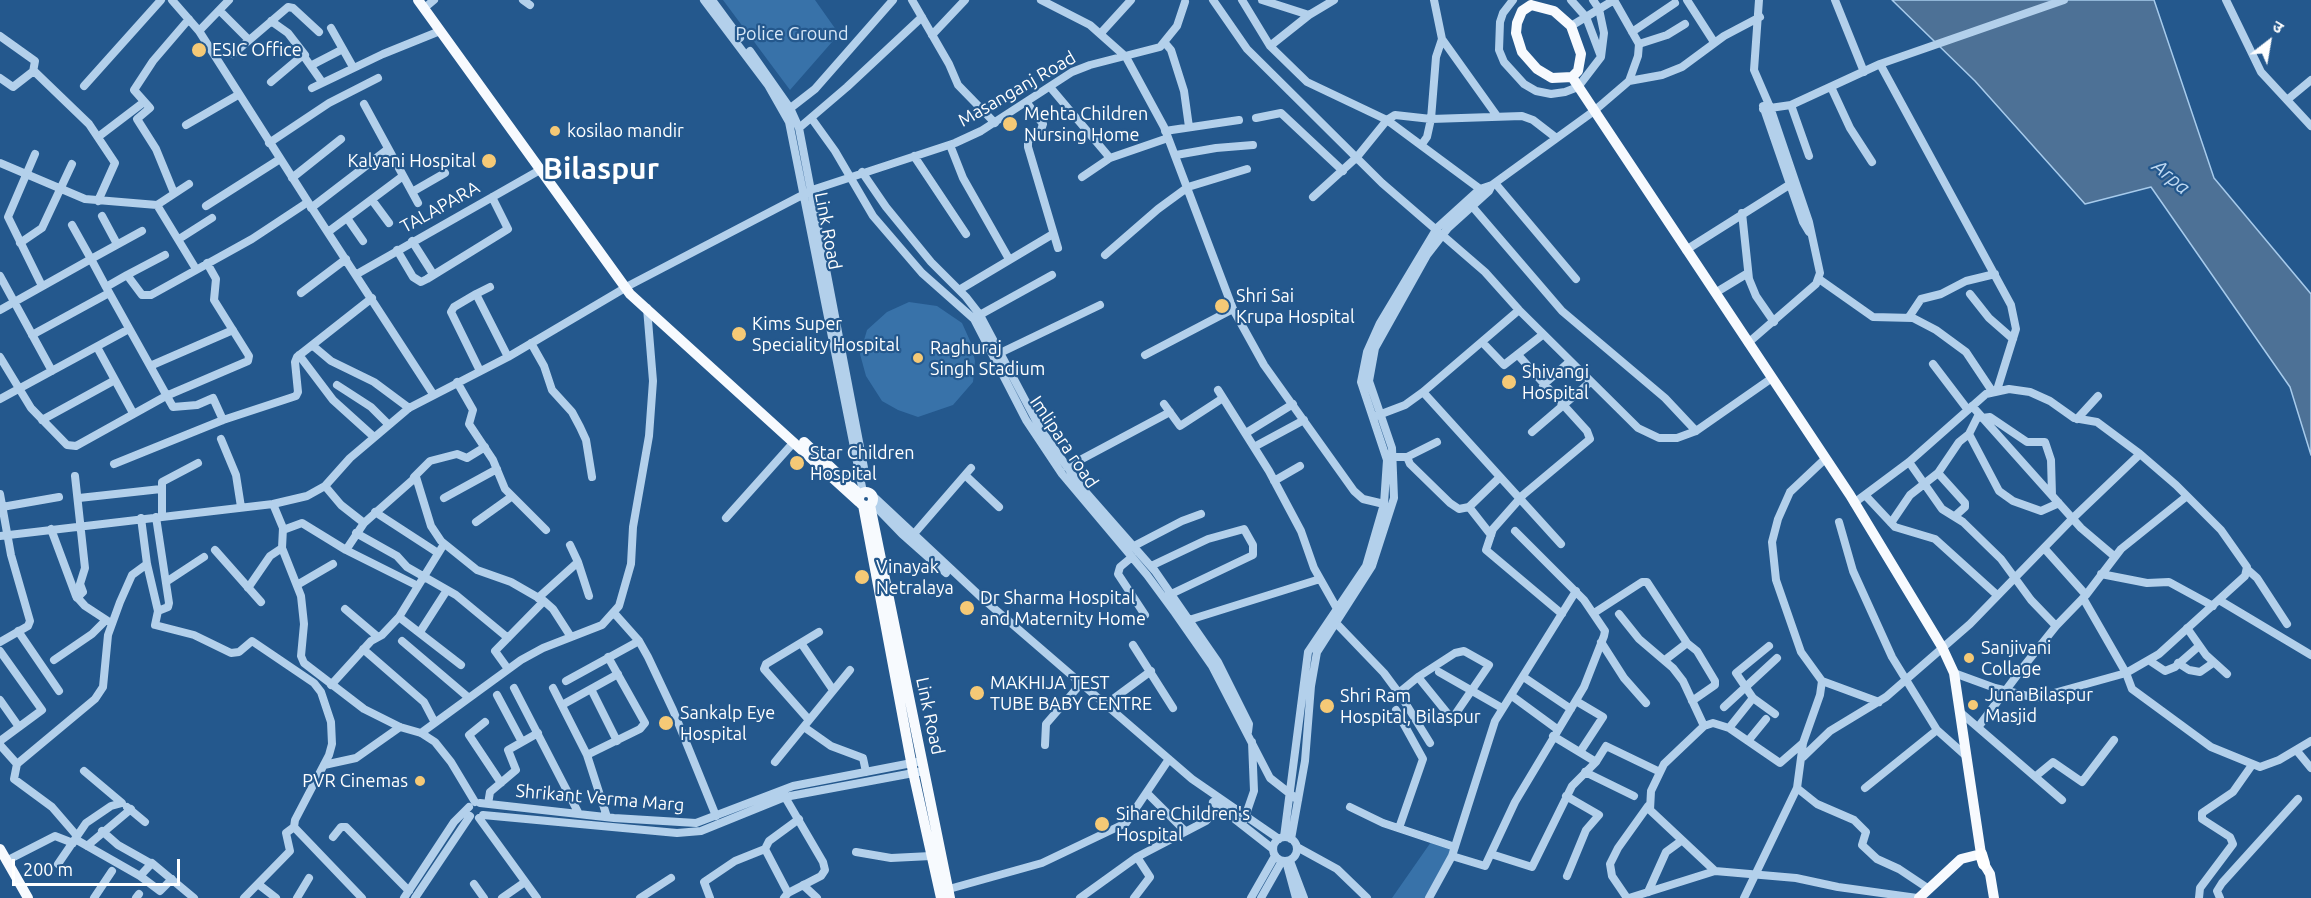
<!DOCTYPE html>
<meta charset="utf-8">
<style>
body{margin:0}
#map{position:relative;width:2311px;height:898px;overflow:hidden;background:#24588d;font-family:Ubuntu,"Noto Sans Devanagari",sans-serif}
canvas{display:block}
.north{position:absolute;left:2239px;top:12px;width:60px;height:60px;-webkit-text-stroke:4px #24588d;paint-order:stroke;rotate:31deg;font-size:16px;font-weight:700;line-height:24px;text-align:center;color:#fff}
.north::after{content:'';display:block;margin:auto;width:21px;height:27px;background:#fff;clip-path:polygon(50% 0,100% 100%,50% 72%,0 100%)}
.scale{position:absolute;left:12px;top:859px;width:168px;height:27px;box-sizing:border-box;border:3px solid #fff;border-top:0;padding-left:8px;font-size:18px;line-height:21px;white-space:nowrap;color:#fff;-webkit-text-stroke:4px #24588d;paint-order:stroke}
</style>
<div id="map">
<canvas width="2311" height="898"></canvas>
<div class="north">उ</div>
<div class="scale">200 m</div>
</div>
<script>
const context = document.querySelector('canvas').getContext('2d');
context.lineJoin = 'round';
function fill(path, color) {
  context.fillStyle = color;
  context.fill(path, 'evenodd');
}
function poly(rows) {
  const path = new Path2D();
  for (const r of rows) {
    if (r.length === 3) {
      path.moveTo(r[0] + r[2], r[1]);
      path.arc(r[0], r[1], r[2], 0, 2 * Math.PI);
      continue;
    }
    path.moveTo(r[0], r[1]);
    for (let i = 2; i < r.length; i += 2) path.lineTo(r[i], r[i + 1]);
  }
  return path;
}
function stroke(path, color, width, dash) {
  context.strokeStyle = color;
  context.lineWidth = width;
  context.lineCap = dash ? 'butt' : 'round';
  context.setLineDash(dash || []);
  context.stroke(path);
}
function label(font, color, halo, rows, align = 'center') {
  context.font = font + ' Ubuntu,sans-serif';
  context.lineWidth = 4.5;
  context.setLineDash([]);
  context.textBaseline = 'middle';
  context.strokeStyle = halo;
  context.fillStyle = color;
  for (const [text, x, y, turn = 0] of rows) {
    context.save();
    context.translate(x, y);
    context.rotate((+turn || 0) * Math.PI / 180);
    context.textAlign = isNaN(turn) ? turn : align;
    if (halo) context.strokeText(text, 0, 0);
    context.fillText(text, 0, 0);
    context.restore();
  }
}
fill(poly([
 [723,0,815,0,839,34,790,90],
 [909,302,937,306,962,323,971,343,975,361,973,382,953,405,918,417,898,410,882,401,866,376,860,354,867,330,887,312],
 [1431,842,1452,850,1427,898,1392,898]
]), '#3872a9');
const water = poly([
 [1892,0,2154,0,2214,178,2311,294,2311,455,2290,387,2151,187,2085,204,1975,81,1892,0]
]);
fill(water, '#4d7196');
stroke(water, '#a7cbec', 1.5);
stroke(poly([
 [172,0,199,31,308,202],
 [523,0,530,5],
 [704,0,768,85,789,122,863,492],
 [712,0,740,38],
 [912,0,949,64,958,85,995,123],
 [1041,0,1090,25,1126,57,1164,127,1233,309,1264,365,1354,491,1363,499,1384,504],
 [1213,0,1247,49,1382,183,1485,272,1519,310,1638,428,1659,438,1677,438,1696,431,1772,378],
 [1242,0,1270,46,1307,82,1387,120,1480,189],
 [1262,0,1309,15],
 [1513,0,1503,13,1500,22,1499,50,1504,62,1524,84,1536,91,1551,94,1565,92,1578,87,1601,57,1604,33,1599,9,1593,0],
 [1571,0,1586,17,1600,54],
 [1687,0,1714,42],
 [1835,0,1864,72],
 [2226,0,2261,72,2311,126],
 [428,5,434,0],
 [220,11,249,40],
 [271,21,288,33,305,55],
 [1571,26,1614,0],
 [331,28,353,67],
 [199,31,229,0],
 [1632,32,1675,3],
 [1101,33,1131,0],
 [932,35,965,0],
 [0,36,35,61,33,72],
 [1442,39,1497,116],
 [1165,43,1171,50,1184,91,1189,127],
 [1639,44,1667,35,1685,24],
 [1270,46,1309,15,1334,0],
 [750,51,790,108,799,128,865,473],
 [233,54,288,7,293,8,319,32],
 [1880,64,2011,305,2016,329,1997,390],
 [312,65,343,49],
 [0,78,13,87,31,73,35,72,89,124,115,163,98,201],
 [1629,81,1662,75,1682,67,1724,36,1760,17],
 [271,82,303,55,322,82],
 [84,86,161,0],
 [1050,87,1110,158],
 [1831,87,1850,128,1872,162],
 [312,88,383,54,440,31],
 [2287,100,2311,80],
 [1027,103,1043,124,1041,130,1028,141,1028,147,1058,248],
 [364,104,418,203],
 [1791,105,1809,156],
 [1763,106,1803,222,1809,232],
 [1763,109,1791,105,1880,64,2064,0],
 [788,110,815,89,893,0],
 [1256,118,1281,113,1343,171],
 [812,119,835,151,873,216,922,273,974,319,1026,420,1062,474,1147,575,1175,613,1212,666,1270,778,1298,800],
 [186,125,238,95],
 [799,128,847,87,922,17],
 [1165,131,1239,120],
 [98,137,144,102],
 [269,143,329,103,378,78],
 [1422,144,1427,137,1431,119,1436,57,1442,39,1434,0],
 [950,145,963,178,1009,259],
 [35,154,8,217,42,286],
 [1176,155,1216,148,1253,145],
 [914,156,966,234],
 [0,163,85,199,157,205,196,269],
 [862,172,886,207,931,262,966,297,980,315,1041,430,1082,488,1155,571,1218,662,1249,724,1248,732],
 [1082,177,1110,158,1168,138],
 [292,178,341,139],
 [1495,183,1576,279],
 [412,192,445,173],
 [174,193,156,149,137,119,150,108,134,90,153,61,189,19],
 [1313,197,1357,157,1387,120,1395,115,1431,119,1522,116,1533,120,1555,137],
 [372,200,389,223],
 [157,205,189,184],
 [1471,205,1562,311,1665,398,1696,431],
 [206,206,280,159],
 [311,208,388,149],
 [1742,213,1749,279,1756,296,1774,322],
 [102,216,117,244],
 [347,218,363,241],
 [142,231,91,259,106,287,127,275,142,295,151,295,252,239,308,202,433,394],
 [328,232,403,176],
 [179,239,212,218],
 [412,241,433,274],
 [20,243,42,228,72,164],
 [397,250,413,277,421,282,427,279,508,229,492,197],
 [1686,250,1789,185],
 [1105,255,1158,209,1188,187,1247,169],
 [357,274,540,170],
 [127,275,165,255],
 [0,276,52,371],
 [1819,279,1873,317,1913,318,1936,330,1966,352,1992,391],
 [106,287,173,407,197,405,213,398,223,420],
 [959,290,1053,234],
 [301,293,346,259],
 [1715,293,1748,273],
 [476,294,490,287],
 [1970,294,1989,318,2013,339],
 [0,310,91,259,72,225],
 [976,317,1052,275],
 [1909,317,1921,299,1941,294,1966,281,1995,274],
 [32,335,109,293],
 [1482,342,1504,365,1541,336],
 [531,343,544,366,552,390,572,412,580,427,586,440,592,477],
 [1748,343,1816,284,1820,273,1809,222,1770,107,1754,70,1759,0],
 [312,345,331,361,374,382,409,408],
 [97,347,133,413],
 [1000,353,1100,305],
 [299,355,333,400,374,437],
 [1145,355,1233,309],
 [1518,355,1587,431,1590,439,1523,495,1493,529,1486,550,1562,614],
 [0,357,31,408,67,445,76,446,166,396,248,361,249,356,214,300,216,279,207,263],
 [1933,364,1968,410],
 [150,366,233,330],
 [480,371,451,312,454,307,476,294,508,357],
 [457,382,473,410,469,424,493,460,505,489,546,530],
 [337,385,371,407,388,424],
 [1543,385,1568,363],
 [1218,390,1269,471,1301,531,1314,568,1336,607],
 [1423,392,1561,544],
 [0,399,129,329],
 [1164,404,1180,426,1223,398],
 [1972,406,2081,528,2114,556],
 [1979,414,1969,434,1999,491,2013,501,2041,511,2059,503],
 [1376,416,1405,405,1423,392,1519,310],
 [1982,418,1990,417,2027,442,2045,442,2051,460,2052,495],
 [2077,419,2098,396],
 [42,420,115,380],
 [1532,432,1588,384],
 [1246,433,1293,404],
 [221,439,236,475,241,507],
 [1254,447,1304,420],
 [1393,457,1407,457,1437,442],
 [1407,457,1410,464,1450,503,1459,509,1469,507,1499,478],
 [1825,459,1790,492,1778,519,1772,542,1776,580,1801,652,1822,681,1879,702],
 [1909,462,1942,509,1963,522,2001,559,2031,600,2056,626],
 [114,464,223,420,296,396,298,392,295,362,297,357,372,298],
 [1067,467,1170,412],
 [1938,473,1965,503,1965,507,1955,516],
 [965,475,999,507],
 [75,476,85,568,80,584,83,592,77,598],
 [414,477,430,461,457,454,467,458,485,447],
 [1274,481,1300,466],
 [325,486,341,505,364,523],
 [0,494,11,555,30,621,28,626,0,642],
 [1865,495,1895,527,1935,539,1997,595],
 [873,496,982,598,1192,779,1279,839],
 [79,498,161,489],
 [444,498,497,469],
 [872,503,902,534,946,573],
 [1854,503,1909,462,1986,394,2009,389,2030,392,2050,401,2074,418,2097,422,2140,454,2176,485,2221,530,2247,567,2245,576,2159,654,2126,673,2036,698,1995,688,1954,673],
 [273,504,283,528,282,548,301,596,304,624,301,656,304,663,364,709,400,727,421,733,435,742,451,762,475,802],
 [2,507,59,497],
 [1469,507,1491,535],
 [375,512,438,553],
 [162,516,162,482,198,463],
 [156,517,169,603,168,607,158,611],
 [141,518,147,564,158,611,155,625,194,635,231,653,239,652,252,641,314,683,321,692,331,722,332,744,329,755,295,820,294,827,286,833,290,851,244,898],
 [726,518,794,442],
 [476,522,511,497],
 [1839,522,1853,571,1892,657,1937,730,1965,755],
 [1891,523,1910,495,1938,473,1959,442,1969,434],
 [51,529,76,596,85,606,111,623],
 [283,530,302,523,346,550,418,586],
 [356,533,397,556,407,567,456,595,508,638],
 [913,535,971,468],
 [0,536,273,504,307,496,325,486,350,458,409,408,508,357,630,285,812,190,955,143,981,131,1072,72,1090,65,1160,47,1177,26,1185,2],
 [1134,546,1182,521,1201,514],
 [2044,548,2086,595],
 [215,550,261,602],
 [346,550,364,523,416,477,431,526,441,541,477,570,511,582,544,601,553,609,571,637],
 [1132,557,1120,567,1118,574,1145,615],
 [578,562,589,596],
 [1151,566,1208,539,1244,529,1253,545,1253,555,1167,596],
 [2248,570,2257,578,2287,624],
 [2101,574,2147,583,2169,582,2213,606],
 [166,582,204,557],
 [297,585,333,564],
 [248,588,270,556,282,548],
 [538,598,578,562,570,545],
 [2083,598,2126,673,2132,689,2211,747,2260,767,2279,760,2311,741],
 [2219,600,2311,655],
 [345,609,378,637],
 [1594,613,1642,582,1647,582,1687,643,1665,660],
 [615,614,639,641,648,657,673,710,716,816],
 [1619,614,1639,639,1673,668,1683,681,1704,726],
 [399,617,461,665],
 [1189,620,1320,579],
 [1336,623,1384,673,1401,696,1430,743],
 [2187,628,2206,655,2227,674],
 [18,631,59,691],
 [420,632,447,590],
 [402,641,469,698],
 [1601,642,1624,678,1646,703],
 [801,643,833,690],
 [1687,643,1697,651,1715,681,1715,685,1692,701],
 [1133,645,1173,708],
 [363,649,424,702,434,721],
 [0,651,42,710,0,741],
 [54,660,92,634,105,621],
 [2150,661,2165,671,2175,667,2199,646],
 [2178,663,2189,670,2200,672,2213,663],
 [508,669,495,651,544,601],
 [1439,672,1502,708],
 [1525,678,1571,709],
 [566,681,639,641],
 [331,685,371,641,382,635,399,617,444,544],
 [514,688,579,814],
 [553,688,587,755,607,817],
 [591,689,617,741],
 [497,695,522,742],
 [1401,696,1401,691,1418,677,1455,653,1464,651,1489,665,1452,719,1418,677],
 [1512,696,1557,729],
 [1753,698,1775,714],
 [0,700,19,727],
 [1576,701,1603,717,1580,752],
 [562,705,618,674],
 [1105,705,1151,671],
 [1724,707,1777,658],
 [1396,710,1423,759,1399,828],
 [1960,712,2062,800],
 [809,720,764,669,766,664,819,632],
 [485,722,469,735,501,783],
 [1979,726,2024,666,2056,626,2086,595,2121,549,2187,496],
 [804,727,831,746,863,758,866,772],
 [1729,728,1753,698,1736,673,1769,646],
 [421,733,521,660,543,648,602,625,619,606,631,564,633,527,649,436,653,381,647,308],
 [1748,741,1766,719],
 [0,745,17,764,95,699,103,687,108,635,120,602,132,575,147,564],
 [1045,745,1046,724,1078,687],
 [2297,751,2311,768],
 [587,755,640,729,645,723,608,657],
 [1803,757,1830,731,1886,697,1970,624,2073,518,2140,454],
 [775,762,850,670],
 [1596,762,1606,746,1660,772],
 [17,764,14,779,52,807,77,836],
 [324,765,356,758,400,727],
 [1585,772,1634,796],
 [2036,776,2053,762,2082,782,2114,740],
 [1797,788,1817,804,1854,820,1866,832,1862,845,1877,859,1899,869,1929,889],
 [1865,788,1937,730],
 [1148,794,1185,831],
 [1566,796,1599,815,1586,830,1567,876],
 [1213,802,1273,849],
 [480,803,614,818,696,823,793,786,917,762],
 [488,804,490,792,516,770,508,750,538,733],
 [127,807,145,822],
 [1350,807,1383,823,1455,847],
 [483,815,677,833,701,831,785,797,924,771],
 [479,818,537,898],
 [1244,820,1254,791,1252,742],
 [294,827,362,898],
 [102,831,118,845,150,863],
 [1285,849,12],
 [333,837,341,827,346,827,409,891],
 [1284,837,1308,652,1366,566,1384,504,1387,460,1361,382,1367,352,1380,323,1437,228,1480,189,1492,185],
 [75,839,140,876,160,891,172,879],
 [1291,839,1305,761,1311,686,1317,652,1372,566,1394,498,1392,448,1369,381,1375,348,1427,255,1448,228,1489,191,1492,185,1594,111,1629,81,1638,56,1639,44,1614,0],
 [87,846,131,809],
 [1297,847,1337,869,1367,898],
 [856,852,891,858,931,856],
 [1491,854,1532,867,1572,786,1596,762,1553,736],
 [1452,856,1485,866,1515,802,1584,687,1604,636,1605,631,1584,600,1515,531],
 [6,861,55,836,73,843],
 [1286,861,1296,898],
 [1290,861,1304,898],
 [58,864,86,823,111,806,122,803,84,771],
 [1715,871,1650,810,1651,791,1664,764,1704,726,1713,723,1729,728,1780,763,1803,743],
 [140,876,152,863,194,898],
 [258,884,276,898],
 [474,884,484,898],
 [803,885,817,898],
 [949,889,1042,863,1126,823,1169,759],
 [1648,892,1666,852,1681,841],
 [788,893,765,849,769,841,799,819],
 [94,898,112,871],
 [136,898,139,894],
 [297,898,309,878],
 [404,898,454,822,469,807],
 [415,898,470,816],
 [502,898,525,882],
 [640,898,671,878],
 [710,898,704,882,735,861,765,849],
 [784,898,788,893,821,876,825,870,823,862,785,797],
 [1080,898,1137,857,1206,821,1220,807],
 [1134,898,1150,877,1137,857],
 [1251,898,1275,856],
 [1261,898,1282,861],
 [1429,898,1452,856,1495,721,1576,591],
 [1627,898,1612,876,1610,864,1618,848,1648,806],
 [1629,898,1715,871,1796,878,1838,887,1917,898],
 [1744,898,1797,788,1803,743,1820,695,1822,681],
 [2199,898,2200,888,2233,844,2230,837,2202,819,2202,813,2233,792,2252,765],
 [2220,898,2217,891,2222,883,2298,799]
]), '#b3d0eb', 8);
stroke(poly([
 [418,0,630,294,859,502],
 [1531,5,1554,11,1571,26,1581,54,1578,71,1572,77,1552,78,1537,69,1522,52,1516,33,1517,23,1522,11,1531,5],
 [1572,77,1850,495,1942,647,1954,673,1981,854,1961,859,1919,898],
 [804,442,860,495],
 [866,499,7],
 [863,505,913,772,941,898],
 [870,505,950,898],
 [0,849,28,898],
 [1984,864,1990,874,1994,898]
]), '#f7fafe', 10);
stroke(poly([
 [1981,854,1984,864]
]), '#fff', 12);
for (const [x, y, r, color] of [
 [199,50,8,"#f5c976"],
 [1010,124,8,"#f5c976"],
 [555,131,6,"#f5c976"],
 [489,161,8,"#f5c976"],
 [1222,306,8,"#f5c976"],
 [739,334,8,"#f5c976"],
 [918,358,6,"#f5c976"],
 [1509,382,8,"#f5c976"],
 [797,463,8,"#f5c976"],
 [862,577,8,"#f5c976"],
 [967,608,8,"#f5c976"],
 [1969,658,6,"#f5c976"],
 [977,693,8,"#f5c976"],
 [1973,705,6,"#f5c976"],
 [1327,706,8,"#f5c976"],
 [666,723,8,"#f5c976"],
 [420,781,6,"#f5c976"],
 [1102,824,8,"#f5c976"]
]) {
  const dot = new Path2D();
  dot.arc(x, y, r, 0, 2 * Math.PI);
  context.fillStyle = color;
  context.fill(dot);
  stroke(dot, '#24588d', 2);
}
label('18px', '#d8e8f8', '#24588d', [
 ["Police Ground",792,34]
]);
label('18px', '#fff', '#24588d', [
 ["ESIC Office",212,50],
 ["Mehta Children",1024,114],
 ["Nursing Home",1024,135],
 ["kosilao mandir",567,131],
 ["Kalyani Hospital",476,161,"right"],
 ["Shri Sai",1236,296],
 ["Krupa Hospital",1236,317],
 ["Kims Super",752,324],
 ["Speciality Hospital",752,345],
 ["Raghuraj",930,348],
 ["Singh Stadium",930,369],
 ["Shivangi",1522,372],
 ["Hospital",1522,393],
 ["Star Children",810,453],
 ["Hospital",810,474],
 ["Vinayak",876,567],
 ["Netralaya",876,588],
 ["Dr Sharma Hospital",980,598],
 ["and Maternity Home",980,619],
 ["Sanjivani",1981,648],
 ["Collage",1981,669],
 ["MAKHIJA TEST",990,683],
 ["TUBE BABY CENTRE",990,704],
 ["Juna Bilaspur",1985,695],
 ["Masjid",1985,716],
 ["Shri Ram",1340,696],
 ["Hospital, Bilaspur",1340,717],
 ["Sankalp Eye",680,713],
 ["Hospital",680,734],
 ["PVR Cinemas",408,781,"right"],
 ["Sihare Children's",1116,814],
 ["Hospital",1116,835]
], 'left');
label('18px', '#fff', '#24588d', [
 ["Masanganj Road",1017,89,-30],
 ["TALAPARA",440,207,-29],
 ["Link Road",828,231,79],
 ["Imlipara road",1064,442,56],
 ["Link Road",930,716,78],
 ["Shrikant Verma Marg",600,798,5]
]);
label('italic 20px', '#bfd9f2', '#24588d', [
 ["Arpa",2171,177,40]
]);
label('bold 30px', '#fff', '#24588d', [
 ["Bilaspur",601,169]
]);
</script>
